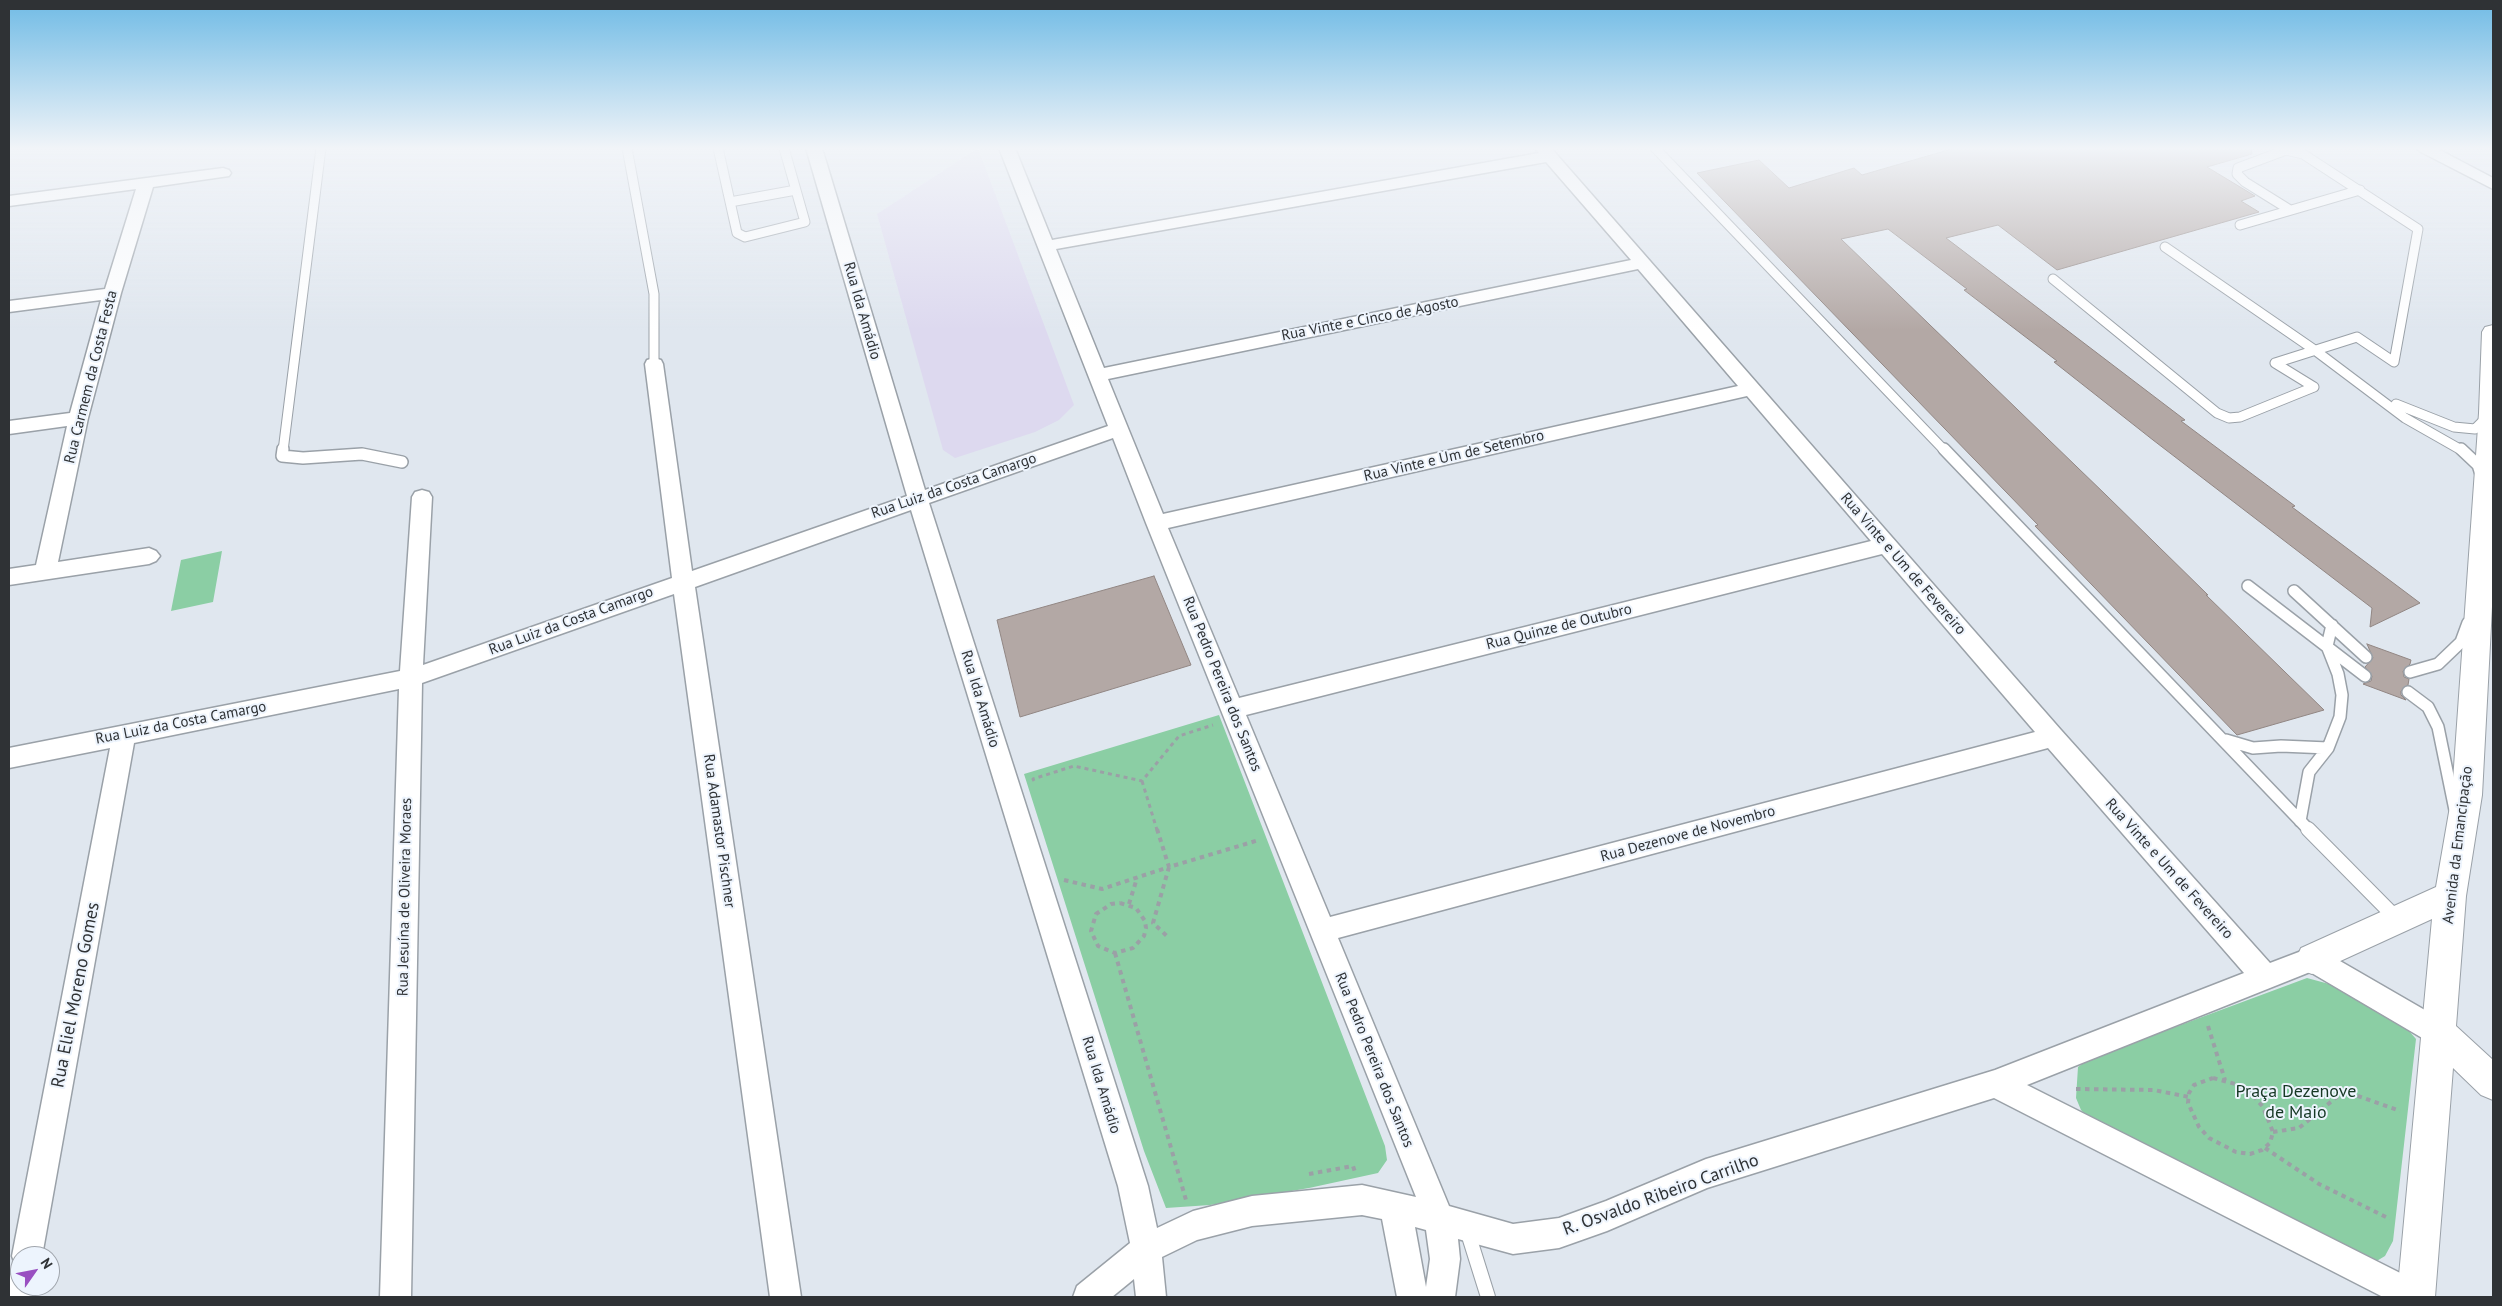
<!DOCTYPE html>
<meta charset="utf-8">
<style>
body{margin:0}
#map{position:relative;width:2502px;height:1306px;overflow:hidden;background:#e0e7ef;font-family:"PT Sans",sans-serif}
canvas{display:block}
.frame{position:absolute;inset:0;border:10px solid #2f3235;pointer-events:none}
.north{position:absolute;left:10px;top:1246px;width:50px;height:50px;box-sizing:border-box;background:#edf4fd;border:1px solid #a1a6ad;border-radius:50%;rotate:57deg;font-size:14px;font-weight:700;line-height:20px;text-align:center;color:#2f3235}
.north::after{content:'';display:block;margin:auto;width:18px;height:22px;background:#994fc1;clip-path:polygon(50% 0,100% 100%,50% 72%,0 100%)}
</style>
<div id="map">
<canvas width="2502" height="1306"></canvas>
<div class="frame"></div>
<div class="north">N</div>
</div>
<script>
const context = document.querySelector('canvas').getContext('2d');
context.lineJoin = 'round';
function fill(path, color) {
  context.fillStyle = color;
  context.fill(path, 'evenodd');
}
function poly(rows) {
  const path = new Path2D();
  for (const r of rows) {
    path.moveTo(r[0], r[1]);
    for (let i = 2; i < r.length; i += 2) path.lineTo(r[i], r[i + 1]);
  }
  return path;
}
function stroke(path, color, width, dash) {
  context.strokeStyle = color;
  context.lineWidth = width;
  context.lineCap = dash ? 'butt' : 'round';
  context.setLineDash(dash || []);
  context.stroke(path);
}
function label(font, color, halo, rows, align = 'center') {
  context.font = font + ' "PT Sans",sans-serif';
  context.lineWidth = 4;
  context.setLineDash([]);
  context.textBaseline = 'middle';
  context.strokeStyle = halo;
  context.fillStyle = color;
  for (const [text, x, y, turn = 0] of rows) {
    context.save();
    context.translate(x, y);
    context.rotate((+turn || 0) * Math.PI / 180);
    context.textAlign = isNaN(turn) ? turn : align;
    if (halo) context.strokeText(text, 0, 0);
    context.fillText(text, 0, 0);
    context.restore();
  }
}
fill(poly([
 [978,148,1074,405,1059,420,1035,432,955,458,943,450,877,214]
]), '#ddd9ef');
fill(poly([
 [222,551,213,602,171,611,181,560],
 [1219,715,1385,1146,1387,1160,1378,1173,1309,1188,1210,1205,1166,1208,1144,1151,1024,774],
 [2307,978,2355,991,2403,1024,2416,1039,2393,1241,2385,1256,2370,1265,2092,1122,2081,1110,2076,1098,2078,1067,2089,1059]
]), '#8bcea4');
const building = poly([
 [1955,148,2251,148,2252,154,2207,167,2255,196,2241,201,2259,212,2057,270,1998,225,1946,238,2185,420,2181,421,2295,506,2292,507,2420,603,2370,627,2372,608,2153,440,2054,362,2057,361,1964,290,1967,289,1888,229,1841,239,2106,495,2208,595,2206,595,2324,710,2237,735,2035,526,2038,525,1697,173,1759,160,1789,188,1854,168,1862,175,1955,148],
 [1154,576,1191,665,1020,717,997,620,1154,576],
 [2367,644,2411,660,2410,664,2403,671,2404,677,2409,679,2408,685,2401,691,2401,695,2406,700,2363,684,2371,681,2372,676,2365,667,2373,658,2367,644]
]);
fill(building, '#b3a8a5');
stroke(building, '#918683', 1);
const serviceFar2 = poly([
 [627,148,654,294,654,364],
 [718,148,737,233,745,237,805,222,784,148],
 [1655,148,1945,451],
 [730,202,796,190],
 [2240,225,2360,190],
 [2165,247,2316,351,2405,418,2463,451],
 [2053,279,2217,413,2229,418,2240,417,2314,387],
 [2275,363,2357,337,2394,362,2418,229,2303,154,2286,150,2238,168,2237,174,2245,182,2290,210],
 [2275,363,2314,387],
 [2396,404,2454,427,2475,429,2488,416],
 [283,451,321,148]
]);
const serviceFar1 = poly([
 [283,449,282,456,303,458,362,454,402,462],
 [1944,449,2309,830],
 [2461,449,2478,465,2482,477],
 [2248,586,2365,676],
 [2294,591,2366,657],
 [2410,672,2438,664,2461,642,2468,623],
 [2408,692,2428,707,2438,727,2455,810],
 [2226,740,2253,748,2281,746,2328,748],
 [2300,821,2309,772,2328,748,2340,717,2342,695,2338,674,2327,646,2332,625]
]);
const service = poly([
 [2308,829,2397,919],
 [1467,1230,1488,1297]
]);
const minor = poly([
 [806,148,822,148,925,490,1108,426,999,148,1015,148,1052,240,1539,153,1535,148,1551,148,2061,730,2270,963,2312,947,2321,950,2449,1024,2453,1033,2449,1042,2439,1046,2429,1042,2310,972,2027,1085,2426,1286,2430,1297,2383,1297,1994,1098,1707,1188,1607,1231,1559,1248,1513,1254,1458,1239,1460,1259,1455,1297,1397,1297,1382,1219,1362,1215,1252,1226,1197,1240,1162,1257,1166,1297,1136,1297,1134,1279,1112,1297,1073,1297,1077,1286,1130,1243,1118,1186,911,510,695,587,801,1297,770,1297,674,594,422,683,411,1297,380,1297,399,689,134,743,42,1256,20,1256,20,1268,16,1267,12,1256,110,748,9,768,9,748,400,671,412,497,415,492,422,490,429,492,432,497,423,665,672,578,645,364,647,360,654,358,661,360,663,364,692,571,907,496,806,148],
 [1546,162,1631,260,1104,368,1056,249,1546,162],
 [1638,269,1738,386,1163,514,1108,379,1638,269],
 [1747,396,1871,541,1239,698,1168,528,1747,396],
 [1113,438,1146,523,1416,1197,1362,1185,1252,1196,1193,1211,1157,1228,1148,1186,929,503,1113,438],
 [1882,554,2035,732,1330,917,1246,715,1882,554],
 [2048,748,2244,973,1995,1070,1706,1159,1606,1201,1559,1218,1513,1224,1449,1206,1338,938,2048,748],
 [1415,1227,1426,1230,1430,1259,1426,1287,1415,1227],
 [2417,148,2436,148,2493,178,2493,189,2419,151,2417,148],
 [223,168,229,170,231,173,229,176,153,187,121,293,88,418,58,562,149,548,156,551,160,556,156,561,149,564,9,585,9,569,36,565,67,426,9,434,9,421,70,413,101,300,9,312,9,301,105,289,136,189,9,206,9,196,223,168],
 [20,1271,20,1286,36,1286,34,1297,9,1297,10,1275,20,1271]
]);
const primary = poly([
 [2493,325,2493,588,2482,795,2466,896,2456,1026,2493,1060,2493,1100,2481,1095,2453,1068,2435,1297,2397,1297,2432,919,2312,974,2301,970,2296,959,2301,948,2436,887,2452,795,2479,413,2482,332,2485,327,2493,325]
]);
stroke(serviceFar2, '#9aa1a8', 11);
stroke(serviceFar1, '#9aa1a8', 14);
stroke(service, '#9aa1a8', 16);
stroke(minor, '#9aa1a8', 3);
stroke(primary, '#9aa1a8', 2);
stroke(poly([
 [1034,781,1033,779,1074,766,1142,781,1179,736,1213,725],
 [1142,781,1157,830]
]), '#9ba0a6', 3, [4, 4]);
stroke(poly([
 [1157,829,1169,867,1259,840],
 [1169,867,1153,923,1169,938],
 [1064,880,1102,889,1169,867],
 [1120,903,1136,908,1145,921,1146,928,1144,936,1133,948,1115,953,1098,946,1091,931,1096,914,1111,904,1120,903],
 [1129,904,1137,878],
 [1115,953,1186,1200],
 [2208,1026,2225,1080],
 [2213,1078,2239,1085,2252,1094,2263,1107,2273,1132,2270,1143,2262,1150,2250,1154,2236,1152,2209,1138,2199,1127,2188,1103,2189,1093,2194,1085,2213,1078],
 [2076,1089,2154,1090,2189,1097],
 [2273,1132,2299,1128,2344,1091,2400,1111],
 [2265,1148,2319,1184,2390,1219],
 [1309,1174,1353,1166,1355,1172]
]), '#9ba0a6', 4, [4.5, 4.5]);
stroke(serviceFar2, '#fff', 9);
stroke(serviceFar1, '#fff', 11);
stroke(service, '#fff', 14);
fill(minor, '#fff');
fill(primary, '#fff');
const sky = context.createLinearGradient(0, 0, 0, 330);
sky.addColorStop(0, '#70bbe5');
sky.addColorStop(0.45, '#f1f4f8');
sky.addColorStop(1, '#f1f4f800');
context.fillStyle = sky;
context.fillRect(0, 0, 2502, 330);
label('15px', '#2f3235', '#edf4fd', [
 ["Rua Ida Amádio",862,311,74],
 ["Rua Vinte e Cinco de Agosto",1370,319,-11],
 ["Rua Carmem da Costa Festa",91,377,-76],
 ["Rua Vinte e Um de Setembro",1454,456,-13],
 ["Rua Luiz da Costa Camargo",954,486,-19],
 ["Rua Vinte e Um de Fevereiro",1903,564,49],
 ["Rua Luiz da Costa Camargo",571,621,-20],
 ["Rua Quinze de Outubro",1559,627,-14],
 ["Rua Pedro Pereira dos Santos",1222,684,68],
 ["Rua Ida Amádio",980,699,73],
 ["Rua Luiz da Costa Camargo",181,723,-11],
 ["Rua Adamastor Pischner",719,831,82],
 ["Rua Dezenove de Novembro",1688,834,-15],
 ["Avenida da Emancipação",2458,845,-83],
 ["Rua Vinte e Um de Fevereiro",2169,869,48],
 ["Rua Jesuína de Oliveira Moraes",405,897,-89],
 ["Rua Pedro Pereira dos Santos",1374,1060,68],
 ["Rua Ida Amádio",1101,1085,73]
]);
label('18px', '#2f3235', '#edf4fd', [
 ["Rua Eliel Moreno Gomes",76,995,-79],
 ["R. Osvaldo Ribeiro Carrilho",1661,1195,-20]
]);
label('18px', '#163824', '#edf4fd', [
 ["Praça Dezenove",2296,1092],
 ["de Maio",2296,1113]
]);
</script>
